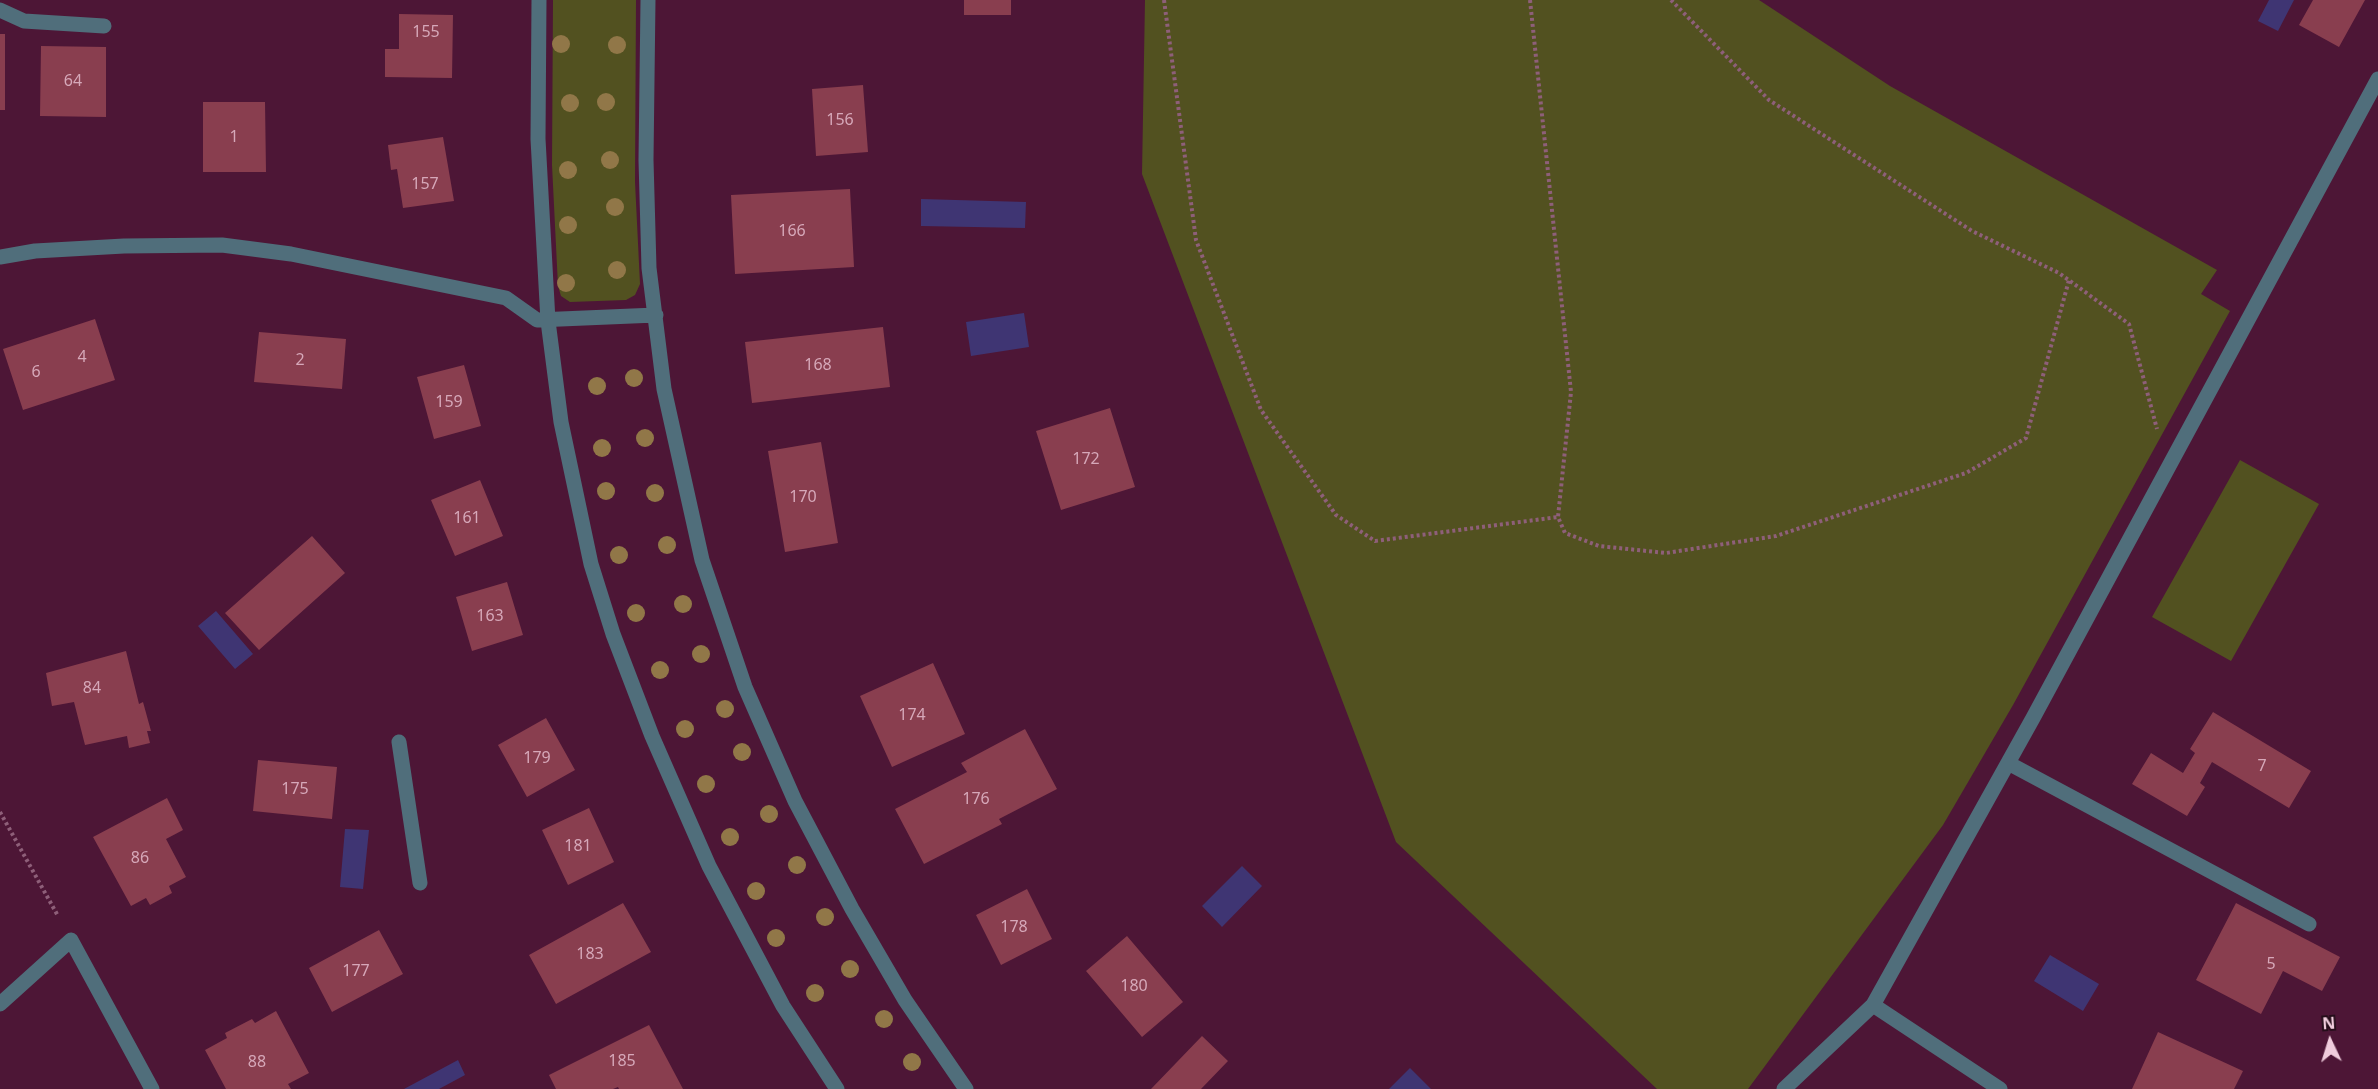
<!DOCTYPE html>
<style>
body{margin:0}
#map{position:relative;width:2378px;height:1089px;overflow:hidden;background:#4d1636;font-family:"Noto Sans",sans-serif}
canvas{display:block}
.north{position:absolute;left:2300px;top:1011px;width:60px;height:60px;-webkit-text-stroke:4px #250d1a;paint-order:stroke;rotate:356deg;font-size:16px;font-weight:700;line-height:24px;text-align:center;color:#efccdc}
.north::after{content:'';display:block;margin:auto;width:21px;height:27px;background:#efccdc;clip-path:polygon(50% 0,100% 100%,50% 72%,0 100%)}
</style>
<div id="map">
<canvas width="2378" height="1089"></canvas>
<div class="north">N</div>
</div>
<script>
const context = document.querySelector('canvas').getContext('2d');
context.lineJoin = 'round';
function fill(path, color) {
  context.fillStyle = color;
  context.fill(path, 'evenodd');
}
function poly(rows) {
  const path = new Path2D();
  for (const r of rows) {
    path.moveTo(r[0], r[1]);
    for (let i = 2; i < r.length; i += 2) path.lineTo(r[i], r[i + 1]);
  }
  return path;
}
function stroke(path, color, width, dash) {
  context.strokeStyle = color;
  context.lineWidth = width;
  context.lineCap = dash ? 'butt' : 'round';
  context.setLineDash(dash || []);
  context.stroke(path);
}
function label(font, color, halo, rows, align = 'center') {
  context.font = font + ' "Noto Sans",sans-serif';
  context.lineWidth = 6;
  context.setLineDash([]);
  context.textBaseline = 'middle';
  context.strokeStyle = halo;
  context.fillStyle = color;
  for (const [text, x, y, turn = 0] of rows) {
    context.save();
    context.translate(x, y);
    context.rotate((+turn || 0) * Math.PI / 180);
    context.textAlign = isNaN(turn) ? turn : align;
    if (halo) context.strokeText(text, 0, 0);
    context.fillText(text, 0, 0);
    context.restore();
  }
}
fill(poly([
 [553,0,636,0,635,182,640,284,635,295,626,300,570,302,561,296,558,286,552,165],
 [1145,0,1759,0,1890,86,2217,270,2201,294,2230,311,2013,705,1943,825,1748,1089,1657,1089,1396,842,1142,174],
 [2240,460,2319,504,2231,661,2152,617]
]), '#525120');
fill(poly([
 [2269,0,2294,0,2278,31,2258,21],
 [921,199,1026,202,1025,228,921,226],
 [1024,313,1029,347,971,356,966,322],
 [216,611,253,654,235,669,198,626],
 [345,829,369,830,363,889,340,887],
 [1242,866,1262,886,1222,927,1202,906],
 [2050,955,2099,984,2083,1011,2034,981],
 [458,1060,465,1075,439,1089,404,1089],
 [1410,1068,1431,1089,1389,1089]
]), '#3f3573');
fill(poly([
 [964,0,1011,0,1011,15,964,15],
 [2313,0,2365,0,2339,47,2299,25],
 [399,14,453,15,452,78,385,77,385,49,399,49],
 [0,34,5,34,5,110,0,110],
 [41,46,106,47,106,117,40,116],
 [863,85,868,152,816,156,812,89],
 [203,102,265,102,266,172,203,172],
 [443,137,454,201,403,208,397,169,391,170,388,145],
 [850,189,854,267,735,274,731,195],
 [95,319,115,380,23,410,3,349],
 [883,327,890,387,752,403,745,342],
 [259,332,346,339,342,389,254,382],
 [464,365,481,426,434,439,417,377],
 [1110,408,1135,487,1061,510,1036,431],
 [821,442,838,543,785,552,768,451],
 [480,480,503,536,455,556,431,500],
 [312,536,345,573,259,650,225,613],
 [507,582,523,635,472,651,456,597],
 [126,651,139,704,143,702,151,731,147,731,150,743,129,748,127,736,85,745,74,702,52,706,46,673],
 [933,663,965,734,892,767,860,696],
 [2213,712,2311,771,2289,808,2212,762,2200,783,2205,787,2187,816,2132,784,2151,753,2183,773,2195,753,2190,749],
 [546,718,575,770,527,797,498,745],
 [1025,729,1057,789,999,819,1002,824,924,864,895,809,967,772,961,763],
 [258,760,337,767,332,819,253,811],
 [167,798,183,830,166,839,186,877,169,886,172,893,150,905,146,898,131,906,93,837],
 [589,808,614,862,568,885,542,830],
 [1027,889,1052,939,1001,965,976,915],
 [623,903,651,952,556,1004,529,955],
 [2236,903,2340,957,2322,991,2283,971,2261,1014,2196,980],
 [379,930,403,974,332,1012,309,968],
 [1127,936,1183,1002,1142,1037,1086,971],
 [276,1011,309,1073,288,1084,291,1089,226,1089,205,1050,227,1038,225,1033,252,1019,255,1023],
 [649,1025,683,1089,619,1089,618,1087,613,1089,556,1089,549,1075],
 [2158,1032,2243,1071,2234,1089,2132,1089],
 [1202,1036,1228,1061,1201,1089,1151,1089]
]), '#893e4f');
stroke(poly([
 [1164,0,1196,240,1261,410,1336,515,1375,541,1558,517],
 [1530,0,1571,392,1558,517,1565,533,1599,546,1666,553,1776,536,1966,473,2026,438,2069,280],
 [1671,0,1769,100,1972,231,2059,273,2129,324,2157,429],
 [0,812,58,916]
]), '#8e5f79', 4, [3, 3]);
stroke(poly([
 [539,0,538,139,548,321,561,422,591,564,613,634,652,736,709,866,783,1006,837,1089],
 [648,0,646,160,649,268,664,389,702,560,745,687,795,801,852,909,905,1000,966,1089],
 [0,10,24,21,104,26],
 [0,257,35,251,124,246,222,245,291,254,506,298,537,320,656,315],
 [399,742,420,883],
 [2008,763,2309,924],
 [0,1004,71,940,152,1089],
 [1873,1005,2000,1089],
 [1784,1089,1873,1005,2033,718,2378,79]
]), '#506e7b', 15);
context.fillStyle = '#917748';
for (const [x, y] of [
 [561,44],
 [617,45],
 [606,102],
 [570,103],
 [610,160],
 [568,170],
 [615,207],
 [568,225],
 [617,270],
 [566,283],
 [634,378],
 [597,386],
 [645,438],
 [602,448],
 [606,491],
 [655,493],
 [667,545],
 [619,555],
 [683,604],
 [636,613],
 [701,654],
 [660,670],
 [725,709],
 [685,729],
 [742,752],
 [706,784],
 [769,814],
 [730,837],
 [797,865],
 [756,891],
 [825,917],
 [776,938],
 [850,969],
 [815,993],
 [884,1019],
 [912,1062]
]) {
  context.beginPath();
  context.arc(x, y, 9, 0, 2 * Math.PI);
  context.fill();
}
label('16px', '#d6a8b9', null, [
 ["155",426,32],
 ["64",73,81],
 ["156",840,120],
 ["1",234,137],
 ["157",425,184],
 ["166",792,231],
 ["4",82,357],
 ["2",300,360],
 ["168",818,365],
 ["6",36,372],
 ["159",449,402],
 ["172",1086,459],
 ["170",803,497],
 ["161",467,518],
 ["163",490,616],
 ["84",92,688],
 ["174",912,715],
 ["179",537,758],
 ["7",2262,766],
 ["175",295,789],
 ["176",976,799],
 ["181",578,846],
 ["86",140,858],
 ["178",1014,927],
 ["183",590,954],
 ["5",2271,964],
 ["177",356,971],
 ["180",1134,986],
 ["185",622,1061],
 ["88",257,1062]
]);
</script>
